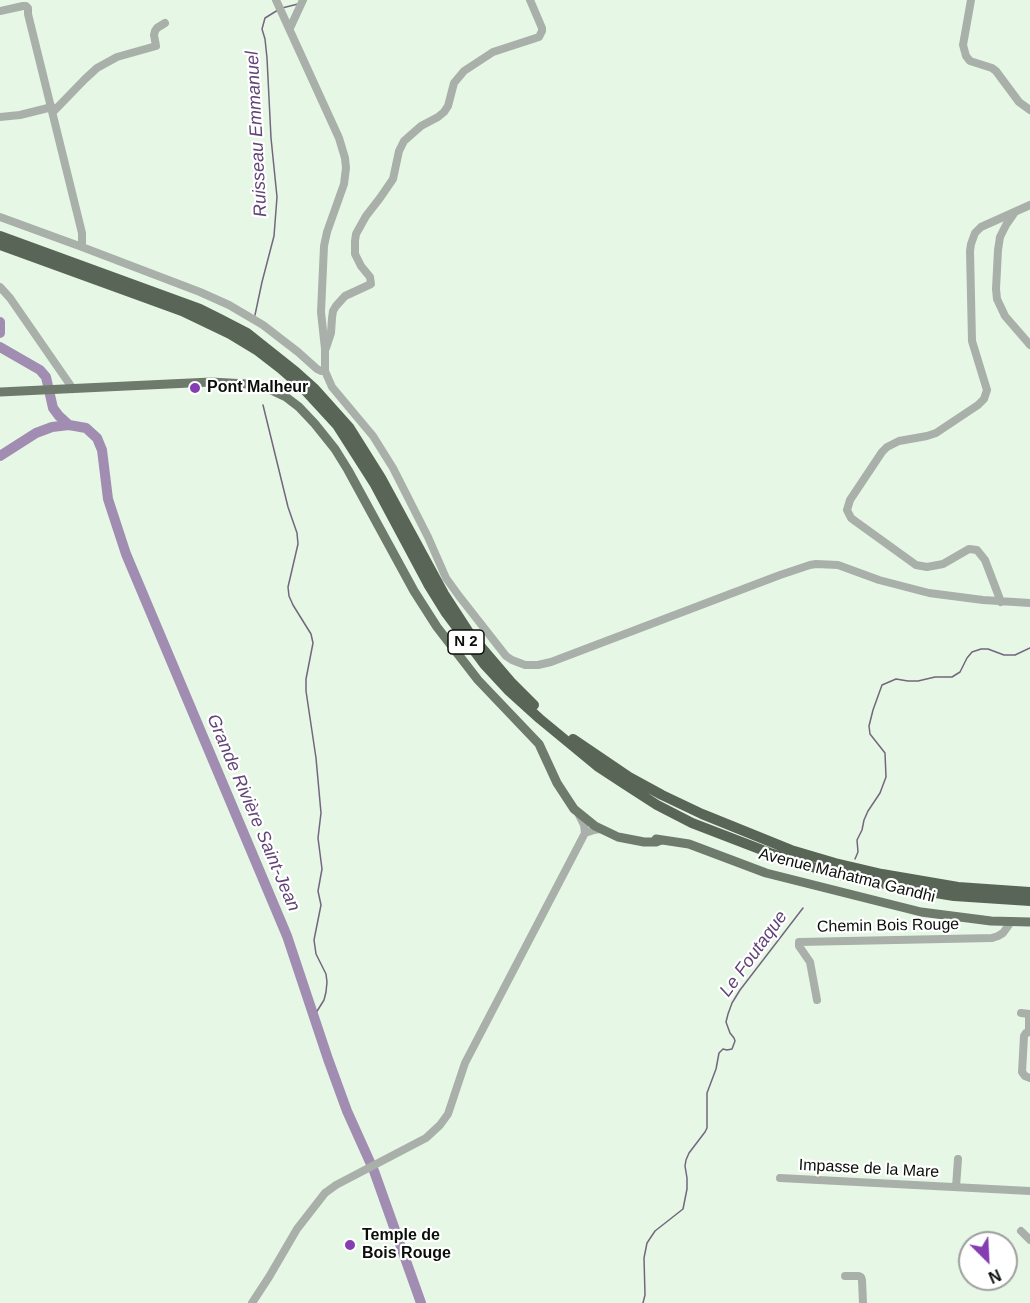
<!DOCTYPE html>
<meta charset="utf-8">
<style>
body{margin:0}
#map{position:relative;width:1030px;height:1303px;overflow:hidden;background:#e7f7e5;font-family:Arial,sans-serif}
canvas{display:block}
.north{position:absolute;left:958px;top:1231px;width:60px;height:60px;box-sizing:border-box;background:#fff;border:2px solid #9d9f9d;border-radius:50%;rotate:156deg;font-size:16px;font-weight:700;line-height:24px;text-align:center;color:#0a0f09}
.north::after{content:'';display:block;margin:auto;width:21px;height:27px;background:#843eb1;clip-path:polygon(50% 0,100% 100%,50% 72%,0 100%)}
</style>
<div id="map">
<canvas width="1030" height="1303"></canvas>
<div class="north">N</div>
</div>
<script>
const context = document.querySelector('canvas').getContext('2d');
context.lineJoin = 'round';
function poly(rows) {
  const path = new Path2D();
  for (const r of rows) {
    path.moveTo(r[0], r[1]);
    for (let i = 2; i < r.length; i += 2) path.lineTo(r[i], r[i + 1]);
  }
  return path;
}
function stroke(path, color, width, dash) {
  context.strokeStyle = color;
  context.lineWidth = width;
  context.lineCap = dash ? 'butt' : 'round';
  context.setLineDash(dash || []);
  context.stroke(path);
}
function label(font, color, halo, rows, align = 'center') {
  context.font = font + ' Arial,sans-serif';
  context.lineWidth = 4.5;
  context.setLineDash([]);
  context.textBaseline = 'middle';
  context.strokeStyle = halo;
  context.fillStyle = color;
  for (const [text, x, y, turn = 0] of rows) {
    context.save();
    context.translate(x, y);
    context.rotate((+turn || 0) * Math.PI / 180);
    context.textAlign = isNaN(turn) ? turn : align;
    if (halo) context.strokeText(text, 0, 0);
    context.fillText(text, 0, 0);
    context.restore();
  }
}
stroke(poly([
 [282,8,298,4],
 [255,315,262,282,274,236,277,197,271,138,267,58,265,39,262,29,265,18,278,10],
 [263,405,288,507,297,533,298,544,288,587,289,596,293,605,311,634,313,643,306,679,306,691,316,758,321,813,318,838,322,869,318,891,321,905,314,940,316,954,326,974,327,982,326,992,324,1000,314,1016],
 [855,859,858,852,857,840,862,830,864,820,868,811,880,793,886,777,885,753,870,734,869,726,873,710,882,685,896,679,908,681,918,681,935,677,952,677,960,672,967,658,972,652,981,649,988,649,1004,655,1015,655,1030,648],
 [643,1303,645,1295,644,1258,647,1243,655,1231,683,1209,687,1189,687,1178,685,1166,686,1160,689,1153,705,1132,707,1128,707,1093,716,1069,719,1053,723,1049,727,1050,732,1049,735,1041,734,1038,730,1033,726,1022,728,1014,732,1003,740,990,803,908]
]), '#74667f', 1.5);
stroke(poly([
 [0,322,0,333],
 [0,347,40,370,46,377,53,408,59,416,69,425],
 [0,456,36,433,52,427,69,425,86,428,97,438,102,450,108,499,126,554,287,936,328,1059,347,1111,374,1171,421,1303]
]), '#a18cb2', 10);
stroke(poly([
 [276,0,339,138,345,158,346,168,344,184,327,232,324,246,321,312,325,349,325,371,332,387,373,436,393,468,428,537,446,578,459,596,506,656,512,660,525,665,538,665,551,662,780,575,810,565,816,564,838,565,879,580,929,593,983,600,1030,603],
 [971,0,963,45,966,56,970,61,992,68,996,71,1019,102,1030,110],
 [0,11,23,6,26,6,28,8,28,14,82,233,82,247],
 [290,28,303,0],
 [53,112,85,79,97,68,117,57,156,46,154,35,155,31,157,28,165,23],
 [0,117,20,115,52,107],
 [1015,212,1006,225,1000,237,998,250,996,289,997,299,1005,316,1030,345],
 [0,217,82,247,200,292,229,305,263,325,298,352,317,369,321,371,325,371],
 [0,287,10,298,73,389],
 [326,348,331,333,332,318,333,311,336,306,345,296,371,284,370,277,361,266,355,254,355,241,356,234,366,216,380,198,393,179,399,151,404,141,421,126,438,117,444,112,448,106,454,83,464,71,493,52,539,37,542,31,542,28,530,0],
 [1001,602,985,560,977,550,969,549,943,564,927,567,916,565,855,521,851,518,847,510,850,500,882,452,887,447,899,441,927,436,936,433,978,405,984,399,987,390,972,341,970,251,971,244,975,233,981,227,1030,205],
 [579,815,584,825,585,833,594,830,600,829],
 [817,1000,810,962,799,946,799,942,992,938,998,936,1003,933,1011,922],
 [1021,1013,1030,1014],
 [1029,1032,1029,1014],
 [1030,1032,1026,1033,1024,1036,1022,1072,1025,1076,1030,1078],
 [780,1178,1030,1191],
 [956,1187,958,1159],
 [1021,1231,1030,1240],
 [845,1276,859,1276,861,1277,862,1280,863,1303],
 [252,1303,269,1277,297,1229,325,1193,336,1185,426,1138,440,1125,448,1114,465,1063,585,833]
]), '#a9b0a9', 8);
stroke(poly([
 [0,392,211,382,247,384,269,389,286,397,299,407,315,424,335,449,348,470,414,591,437,627,478,680,539,744,557,783,574,809,595,826,618,837,644,842,656,842,661,840],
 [656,839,689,844,766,873,921,912,991,921,1030,922]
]), '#6e7a6c', 9);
stroke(poly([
 [0,236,200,309,220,319,247,333,296,372,315,389,349,427,381,478,444,594,470,634,511,682,534,705],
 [0,245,182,311,230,334,258,351,280,368,303,388,337,425,374,483,428,584,446,613,484,664,509,691,540,719,597,766,626,785,657,805,692,823,770,853,834,874,917,890,954,896,1030,901],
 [573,739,629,777,662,795,702,814,791,850,835,863,882,874,958,887,1030,892]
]), '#596657', 10);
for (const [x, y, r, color] of [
 [195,388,6,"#843eb1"],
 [350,1245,6,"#843eb1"]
]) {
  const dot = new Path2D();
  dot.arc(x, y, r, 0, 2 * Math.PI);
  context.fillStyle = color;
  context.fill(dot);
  stroke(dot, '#fff', 2);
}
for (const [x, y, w] of [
 [466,642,36]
]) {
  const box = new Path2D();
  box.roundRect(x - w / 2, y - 12, w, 24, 4.5);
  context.fillStyle = '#fff';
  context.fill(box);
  stroke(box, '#0a0f09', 1.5);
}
label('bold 15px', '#0a0f09', null, [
 ["N 2",466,642]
]);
label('bold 16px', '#0a0f09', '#fff', [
 ["Pont Malheur",207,388],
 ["Temple de",362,1236],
 ["Bois Rouge",362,1254]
], 'left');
label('16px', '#0a0f09', '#fff', [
 ["Avenue Mahatma Gandhi",847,876,14],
 ["Chemin Bois Rouge",888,926,-1],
 ["Impasse de la Mare",869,1169,3]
]);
label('italic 18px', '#624478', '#fff', [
 ["Ruisseau Emmanuel",257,134,-93],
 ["Grande Rivière Saint-Jean",253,813,67],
 ["Le Foutaque",754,954,-54]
]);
</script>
